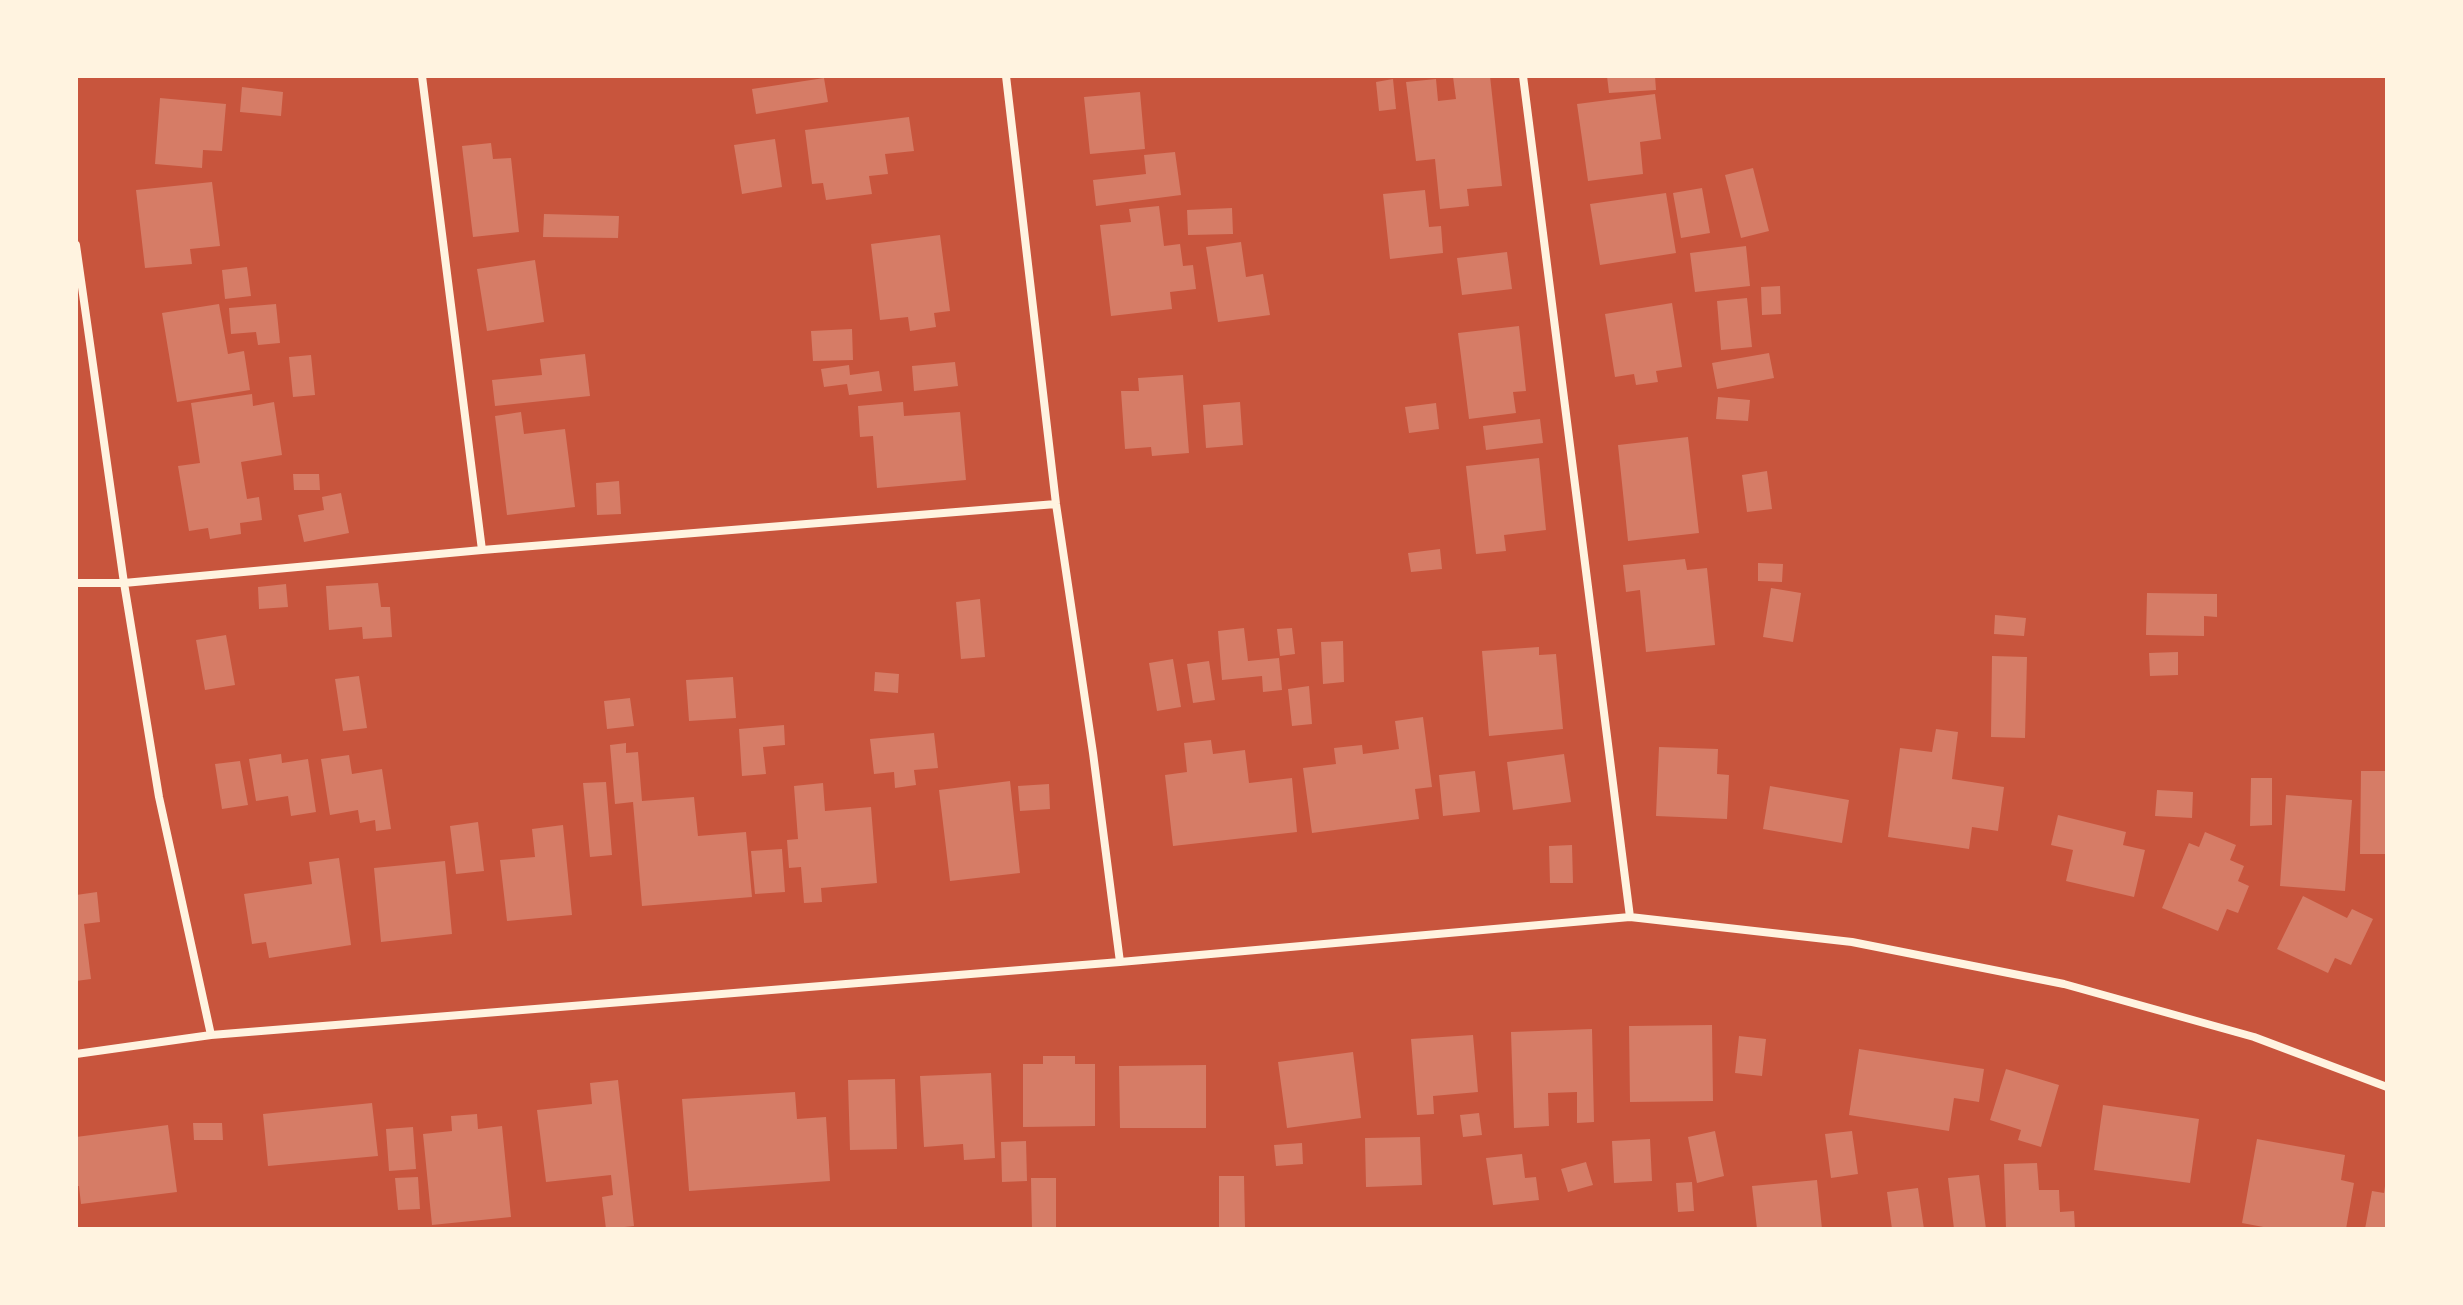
<!DOCTYPE html>
<style>
body{margin:0}
#map{position:relative;width:2463px;height:1305px;overflow:hidden;background:#c8553d;font-family:Helvetica,sans-serif}
canvas{display:block}
.frame{position:absolute;inset:0;border:78px solid #fff3e0;pointer-events:none}
</style>
<div id="map">
<canvas width="2463" height="1305"></canvas>
<div class="frame"></div>
</div>
<script>
const context = document.querySelector('canvas').getContext('2d');
context.lineJoin = 'round';
function fill(path, color) {
  context.fillStyle = color;
  context.fill(path, 'evenodd');
}
function poly(rows) {
  const path = new Path2D();
  for (const r of rows) {
    path.moveTo(r[0], r[1]);
    for (let i = 2; i < r.length; i += 2) path.lineTo(r[i], r[i + 1]);
  }
  return path;
}
function stroke(path, color, width, dash) {
  context.strokeStyle = color;
  context.lineWidth = width;
  context.lineCap = dash ? 'butt' : 'round';
  context.setLineDash(dash || []);
  context.stroke(path);
}
fill(poly([
 [1466,76,1490,76,1502,186,1467,189,1469,206,1440,209,1435,159,1416,161,1406,82,1436,79,1438,101,1456,99,1453,77],
 [1607,76,1655,76,1656,90,1609,93],
 [824,78,828,102,756,114,752,89],
 [1393,79,1396,109,1379,111,1376,82],
 [242,87,283,92,281,116,240,112],
 [1140,92,1145,149,1090,154,1084,97],
 [1655,94,1661,139,1640,142,1643,174,1588,181,1577,104],
 [160,98,226,104,222,151,203,150,202,168,155,164],
 [909,117,914,151,885,154,888,174,869,176,872,194,826,200,823,183,812,184,805,130],
 [775,139,782,187,742,194,734,145],
 [491,143,493,159,511,158,519,232,473,237,462,146],
 [1175,152,1181,195,1096,206,1093,180,1146,174,1144,155],
 [1753,168,1769,231,1741,238,1725,175],
 [212,182,220,246,190,249,192,264,145,268,136,190],
 [1702,188,1710,233,1681,238,1673,193],
 [1425,190,1429,227,1441,226,1443,253,1390,259,1383,194],
 [1666,193,1676,253,1600,265,1590,204],
 [1159,206,1164,246,1180,244,1183,266,1193,265,1196,289,1170,292,1172,309,1111,316,1100,225,1131,222,1129,209],
 [1232,208,1233,234,1188,235,1187,210],
 [544,214,619,216,618,238,543,237],
 [940,235,950,311,934,313,936,327,910,331,908,317,880,320,871,244],
 [1241,242,1246,277,1263,274,1270,315,1218,322,1206,247],
 [1746,246,1750,286,1695,292,1690,253],
 [1507,252,1512,289,1462,295,1457,258],
 [535,260,544,322,487,331,477,269],
 [247,267,251,296,225,299,222,270],
 [1780,286,1781,314,1762,315,1761,287],
 [1747,298,1752,347,1721,350,1717,301],
 [1672,303,1682,367,1656,371,1658,382,1636,385,1634,374,1615,377,1605,314],
 [219,304,228,354,244,351,250,390,177,402,162,313],
 [276,304,280,343,258,345,256,332,231,334,229,308],
 [1519,326,1526,391,1513,392,1516,413,1469,419,1458,333],
 [852,329,853,360,813,361,811,331],
 [1769,353,1774,378,1717,389,1712,363],
 [585,354,590,396,495,406,492,380,542,375,540,359],
 [311,355,315,395,293,397,289,357],
 [955,362,958,386,914,391,912,366],
 [849,365,850,375,879,371,882,391,849,395,847,384,824,387,821,369],
 [1183,375,1189,453,1152,456,1151,447,1125,449,1121,391,1139,391,1138,378],
 [252,394,253,406,274,402,282,455,241,462,247,499,259,497,262,520,240,523,241,534,210,539,208,528,189,531,178,466,200,463,191,403],
 [1718,397,1750,400,1748,421,1716,419],
 [903,402,904,416,960,412,966,480,877,488,873,436,860,437,858,406],
 [1240,402,1243,445,1206,448,1203,405],
 [1436,403,1439,429,1409,433,1405,407],
 [521,412,524,434,565,429,575,507,507,515,495,416],
 [1540,419,1543,443,1486,450,1483,426],
 [1688,437,1699,533,1628,541,1618,445],
 [1539,458,1546,530,1504,535,1506,551,1476,554,1466,466],
 [1767,471,1772,509,1747,512,1742,475],
 [293,474,319,474,320,490,294,490],
 [619,481,621,514,597,515,596,483],
 [341,493,349,533,304,542,298,515,324,510,322,497],
 [1440,549,1442,569,1411,572,1408,553],
 [1685,559,1687,570,1707,568,1715,645,1646,652,1640,590,1626,592,1623,565],
 [1758,563,1783,564,1782,582,1758,581],
 [378,583,381,607,390,607,392,637,363,639,362,627,329,630,326,586],
 [286,584,288,607,259,609,258,587],
 [1771,588,1801,593,1793,642,1763,637],
 [2147,593,2217,594,2217,617,2204,616,2204,636,2146,635],
 [980,599,985,657,961,659,956,602],
 [1995,615,2026,618,2024,636,1994,634],
 [1244,628,1248,661,1279,658,1282,690,1263,692,1262,676,1222,680,1218,631],
 [1292,628,1295,654,1280,656,1277,629],
 [226,635,235,685,205,690,196,640],
 [1343,641,1344,682,1323,684,1321,642],
 [1539,647,1539,655,1556,654,1563,729,1489,736,1482,651],
 [2178,652,2178,675,2150,676,2149,653],
 [1992,656,2027,657,2025,738,1991,737],
 [1173,659,1181,707,1157,711,1149,663],
 [1209,661,1215,700,1193,703,1187,664],
 [875,672,899,674,898,693,874,691],
 [359,676,367,728,343,731,335,679],
 [733,677,736,718,689,721,686,680],
 [1309,686,1312,724,1292,726,1288,689],
 [630,698,634,726,607,729,604,701],
 [1423,717,1432,787,1415,789,1419,819,1312,833,1303,768,1336,764,1334,748,1362,745,1363,754,1399,749,1395,721],
 [784,725,785,745,763,747,766,774,742,776,739,729],
 [1936,729,1958,732,1952,779,2004,787,1998,831,1972,827,1969,849,1888,837,1900,748,1932,752],
 [934,733,938,768,914,770,916,785,895,788,894,772,874,774,870,739],
 [1211,740,1213,754,1245,750,1249,783,1292,778,1297,832,1173,846,1165,775,1187,772,1184,743],
 [626,743,626,753,638,752,642,801,694,797,698,836,746,832,752,897,642,906,633,802,615,804,610,745],
 [1659,747,1718,749,1717,774,1729,775,1727,819,1656,816],
 [281,754,282,763,308,759,316,812,291,816,288,796,256,801,249,759],
 [1564,754,1571,802,1513,810,1507,762],
 [349,755,352,774,382,769,391,829,376,831,375,820,360,823,358,810,330,815,321,759],
 [240,761,248,805,222,809,215,764],
 [1475,771,1480,812,1443,816,1439,775],
 [2361,771,2387,771,2387,854,2360,854],
 [2251,778,2272,778,2272,825,2250,826],
 [1010,781,1020,873,950,881,939,790],
 [606,782,612,855,590,857,583,783],
 [823,783,825,811,871,807,877,883,821,888,822,902,804,903,801,867,789,868,787,840,798,839,794,786],
 [1049,784,1050,809,1020,811,1018,786],
 [1770,786,1849,800,1842,843,1763,829],
 [2157,790,2193,792,2192,818,2155,816],
 [2286,795,2352,800,2345,891,2280,886],
 [2058,815,2126,832,2123,845,2145,850,2134,897,2066,881,2073,850,2051,845],
 [478,822,484,871,456,874,450,826],
 [563,825,572,915,507,921,500,860,535,857,532,829],
 [2205,832,2236,845,2230,860,2244,866,2238,881,2249,886,2238,913,2227,909,2218,931,2162,908,2189,843,2199,847],
 [1572,845,1573,883,1550,883,1549,846],
 [782,849,785,892,755,894,751,851],
 [339,858,351,945,269,958,266,942,252,944,244,894,312,884,309,862],
 [445,861,452,934,381,942,374,868],
 [97,892,100,922,84,924,91,979,76,981,76,895],
 [2303,896,2347,918,2352,909,2373,919,2351,965,2335,958,2328,973,2277,949],
 [1712,1025,1713,1101,1630,1102,1629,1026],
 [1592,1029,1594,1122,1577,1123,1577,1092,1548,1093,1549,1126,1514,1128,1511,1032],
 [1473,1035,1478,1092,1433,1096,1434,1114,1417,1115,1411,1039],
 [1739,1036,1766,1039,1762,1076,1735,1073],
 [1859,1049,1984,1069,1979,1102,1954,1098,1949,1131,1849,1115],
 [1353,1052,1361,1118,1287,1128,1278,1062],
 [1043,1056,1075,1056,1075,1064,1095,1064,1095,1126,1023,1127,1023,1064,1043,1064],
 [1206,1065,1206,1128,1120,1128,1119,1066],
 [2006,1069,2059,1085,2041,1147,2018,1140,2021,1130,1990,1120],
 [991,1073,995,1158,964,1160,963,1144,924,1147,920,1076],
 [895,1079,897,1149,850,1150,848,1080],
 [618,1080,634,1226,606,1229,602,1197,613,1195,611,1175,546,1182,537,1110,592,1104,590,1083],
 [795,1092,797,1119,826,1117,830,1181,689,1191,682,1099],
 [372,1103,378,1156,268,1166,263,1114],
 [2103,1105,2199,1119,2190,1183,2094,1170],
 [1479,1113,1482,1135,1463,1137,1460,1115],
 [477,1114,478,1129,502,1126,511,1217,432,1225,423,1134,452,1131,451,1116],
 [193,1123,222,1123,223,1140,194,1140],
 [168,1125,177,1192,81,1204,79,1186,76,1186,76,1137],
 [413,1127,416,1169,389,1171,386,1129],
 [1715,1131,1724,1176,1697,1183,1688,1137],
 [1852,1131,1858,1174,1831,1178,1825,1134],
 [1420,1137,1422,1185,1366,1187,1365,1138],
 [1650,1139,1652,1181,1614,1183,1612,1141],
 [2257,1139,2345,1155,2341,1180,2354,1183,2346,1229,2274,1229,2242,1223],
 [1026,1141,1027,1181,1002,1182,1001,1142],
 [1302,1143,1303,1164,1276,1166,1274,1145],
 [1522,1154,1525,1178,1536,1177,1539,1200,1493,1205,1486,1158],
 [1586,1162,1593,1185,1568,1192,1561,1169],
 [2037,1163,2039,1190,2059,1190,2060,1212,2074,1211,2075,1229,2006,1229,2004,1164],
 [1979,1175,1986,1229,1954,1229,1948,1178],
 [1219,1176,1244,1176,1245,1227,1219,1227],
 [418,1177,420,1209,398,1210,395,1178],
 [1031,1178,1056,1178,1056,1229,1032,1229],
 [1817,1180,1822,1229,1786,1229,1786,1227,1757,1229,1752,1186],
 [1692,1182,1694,1211,1678,1212,1676,1183],
 [2385,1186,2387,1229,2365,1229,2372,1191,2384,1193],
 [1918,1188,1924,1229,1892,1229,1887,1192]
]), '#d67c66');
stroke(poly([
 [422,76,482,550],
 [1006,76,1056,504,1093,753,1120,962],
 [1523,76,1630,917],
 [76,245,124,583,159,797,211,1035],
 [76,583,124,583,482,550,1056,504],
 [76,1054,211,1035,1120,962,1630,917,1852,942,2064,984,2254,1037,2387,1087]
]), '#fff3e0', 8);
</script>
